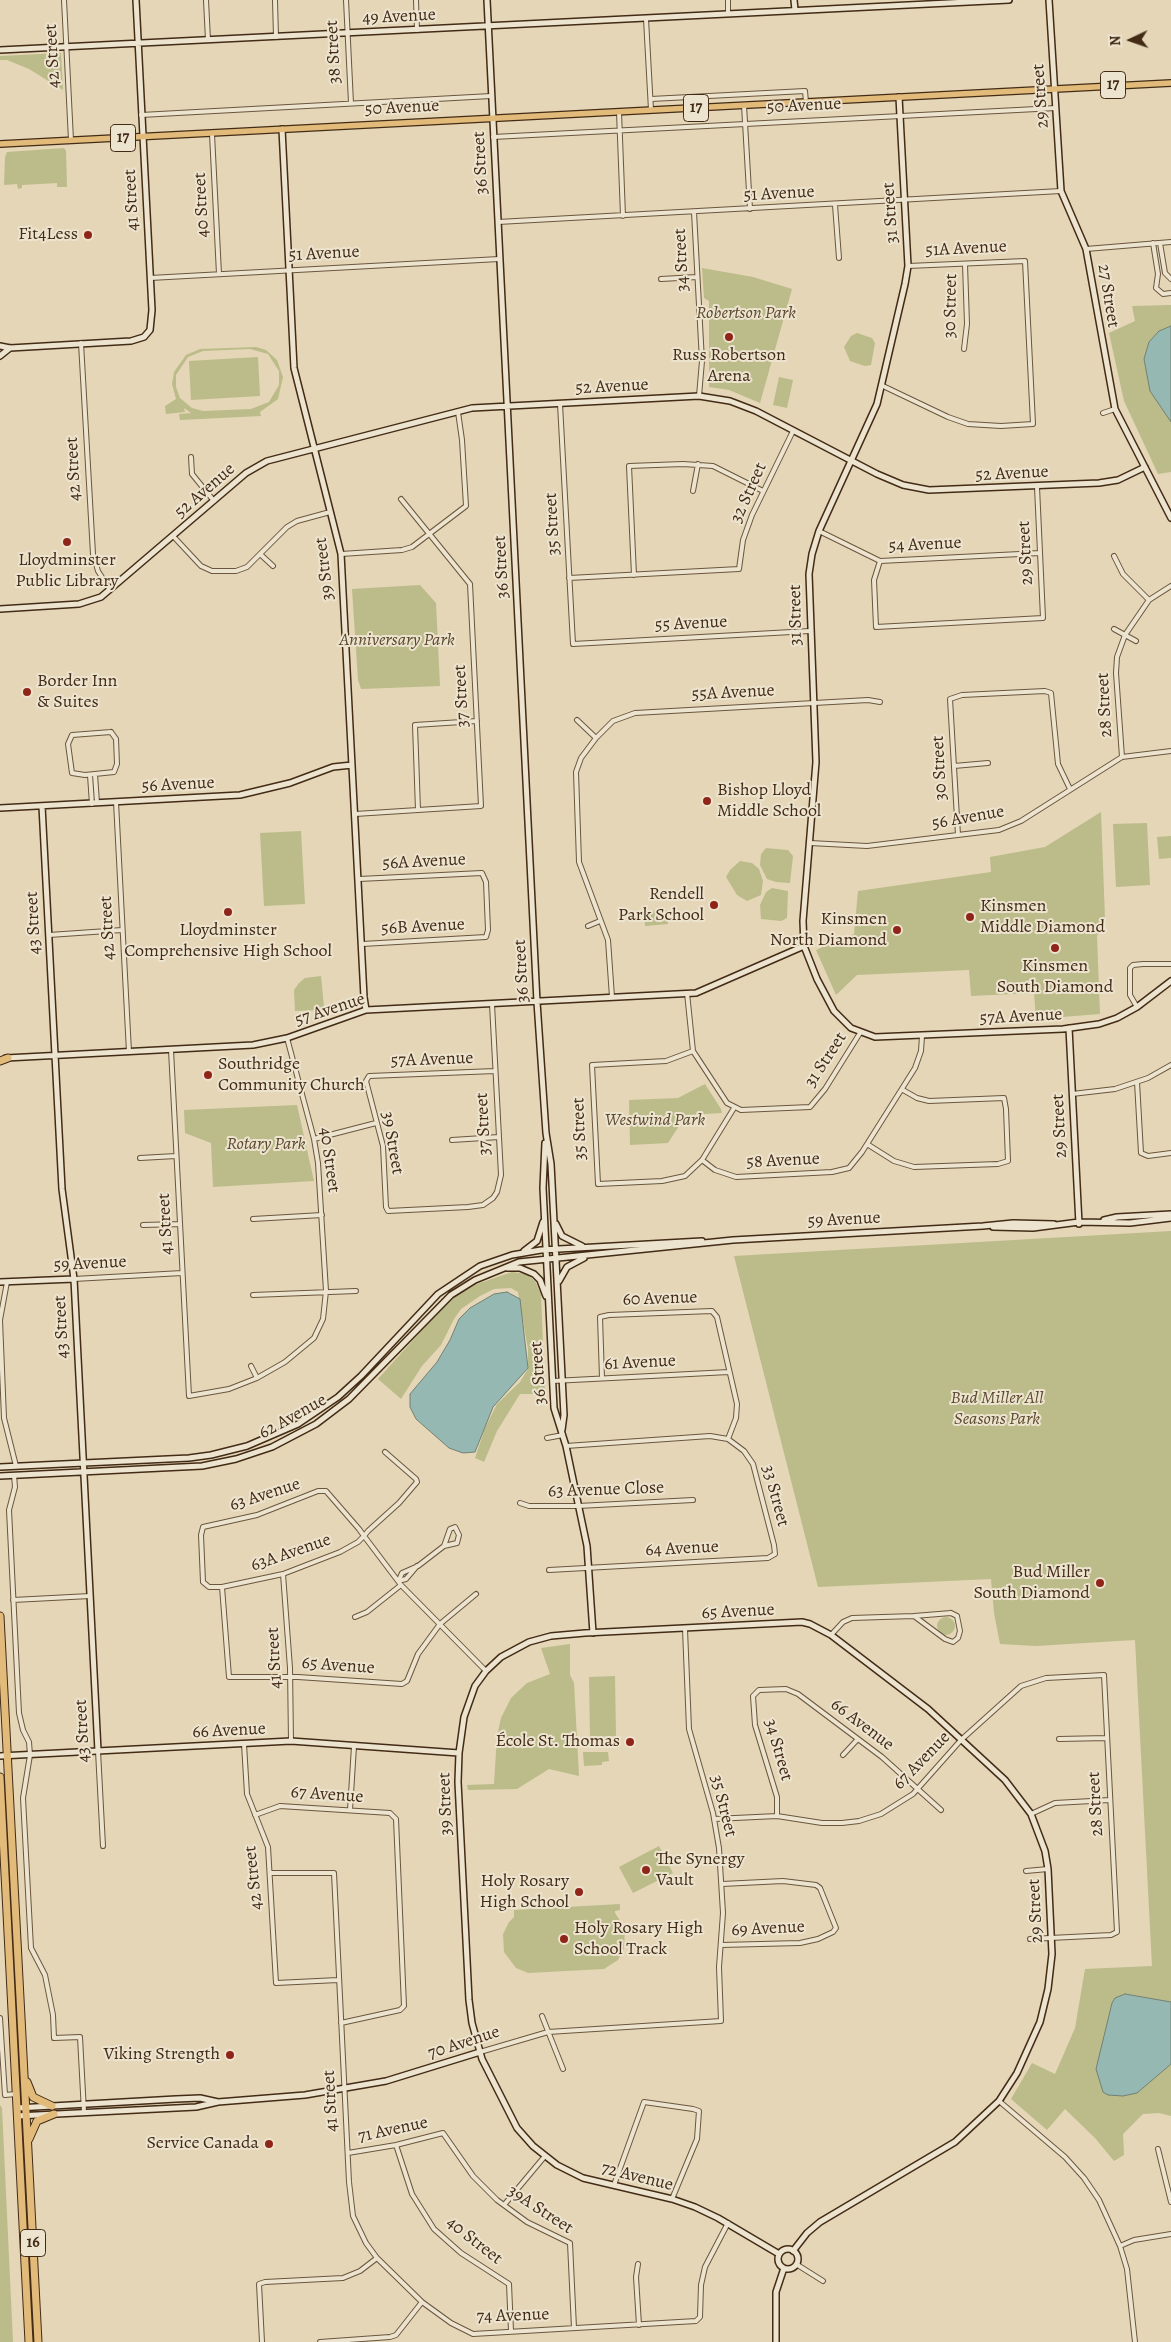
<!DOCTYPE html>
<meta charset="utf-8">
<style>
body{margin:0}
#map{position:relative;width:1171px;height:2342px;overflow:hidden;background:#e4d6b6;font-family:Alegreya,serif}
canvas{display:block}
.north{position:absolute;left:1106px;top:15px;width:50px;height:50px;-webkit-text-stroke:4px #ede4d0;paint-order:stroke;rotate:267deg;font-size:14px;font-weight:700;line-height:20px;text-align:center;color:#432b16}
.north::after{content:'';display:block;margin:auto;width:18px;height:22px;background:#432b16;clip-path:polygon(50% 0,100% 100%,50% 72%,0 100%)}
</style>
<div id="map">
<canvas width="1171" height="2342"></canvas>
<div class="north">N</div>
</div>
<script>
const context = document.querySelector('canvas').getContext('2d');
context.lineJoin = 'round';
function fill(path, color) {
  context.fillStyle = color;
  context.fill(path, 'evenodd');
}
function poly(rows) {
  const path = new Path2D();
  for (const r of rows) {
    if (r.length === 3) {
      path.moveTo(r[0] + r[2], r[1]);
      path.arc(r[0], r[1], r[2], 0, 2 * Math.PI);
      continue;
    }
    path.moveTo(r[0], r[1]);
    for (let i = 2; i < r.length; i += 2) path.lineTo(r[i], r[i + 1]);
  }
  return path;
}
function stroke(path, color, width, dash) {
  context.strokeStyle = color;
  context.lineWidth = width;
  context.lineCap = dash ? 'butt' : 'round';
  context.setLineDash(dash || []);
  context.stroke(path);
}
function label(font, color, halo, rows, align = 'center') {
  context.font = font + ' Alegreya,serif';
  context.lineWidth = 4;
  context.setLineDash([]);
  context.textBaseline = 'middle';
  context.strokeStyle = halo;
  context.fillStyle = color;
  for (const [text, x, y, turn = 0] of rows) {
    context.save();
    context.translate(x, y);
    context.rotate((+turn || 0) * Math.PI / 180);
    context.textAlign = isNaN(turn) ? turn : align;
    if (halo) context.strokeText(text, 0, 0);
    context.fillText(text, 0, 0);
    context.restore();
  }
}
fill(poly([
 [61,53,63,90,29,69,7,60,0,60,0,56],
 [64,148,66,151,67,187,57,187,57,183,22,185,22,188,18,189,17,184,4,185,5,157,7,152],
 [702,268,753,277,792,289,760,403,729,390,709,387,709,301,704,298],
 [1171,305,1171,472,1158,474,1124,401,1109,333,1135,321,1132,306],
 [857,333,872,338,875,343,871,365,865,366,850,361,844,347,851,336],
 [256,347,266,350,277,360,283,377,278,399,260,412,261,416,180,420,179,414,191,413,184,408,185,412,166,414,165,406,176,399,172,384,174,372,186,355,200,349],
 [250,349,268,354,279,371,279,385,269,402,251,409,203,411,192,408,180,398,176,387,176,375,188,357,203,351],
 [258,357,260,396,191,400,189,361],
 [779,377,793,380,787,408,773,405],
 [420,585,436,603,440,686,361,689,358,680,352,589],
 [1101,812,1105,919,1097,936,1100,1014,1036,1019,1034,993,971,996,969,970,857,975,836,995,816,950,854,934,858,891,991,872,990,857,1045,847],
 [1147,823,1150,885,1116,887,1113,824],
 [301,831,305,904,264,906,260,833],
 [1171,836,1171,858,1159,859,1157,837],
 [766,848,788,850,793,856,790,883,776,882,767,879,760,865,761,854],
 [740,861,752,863,759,869,763,881,761,895,747,901,737,895,726,877,730,870],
 [772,888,788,891,787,918,781,921,761,919,760,905,766,892],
 [667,910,668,924,645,926,644,911],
 [321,976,324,1007,321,1010,295,1011,294,990,299,983,305,978],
 [705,1084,721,1109,722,1113,686,1115,668,1143,630,1145,629,1100,678,1098],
 [297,1105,314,1181,213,1187,211,1143,185,1133,184,1110],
 [1171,1231,1171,2116,1159,2113,1143,2114,1123,2134,1124,2155,1114,2161,1095,2138,1065,2109,1047,2130,1011,2099,1032,2063,1055,2074,1075,2028,1085,1969,1152,1966,1135,1640,1036,1646,1000,1644,994,1613,991,1579,818,1587,734,1256],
 [512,1272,526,1274,535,1281,541,1294,545,1394,520,1394,497,1431,484,1462,475,1458,485,1428,497,1404,520,1382,528,1369,528,1349,518,1292,511,1288,494,1289,480,1296,461,1309,454,1319,441,1345,422,1366,401,1399,378,1379,440,1310,456,1296,477,1284],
 [946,1626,9],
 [570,1644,570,1675,574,1683,579,1776,549,1769,517,1789,468,1790,467,1785,494,1784,497,1736,501,1718,511,1698,527,1683,550,1674,541,1648],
 [615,1676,616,1736,590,1737,589,1677],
 [583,1752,608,1752,609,1761,602,1762,602,1765,584,1766],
 [659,1846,673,1873,633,1893,619,1867],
 [620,1904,620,1910,615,1911,615,1913,625,1928,624,1948,618,1960,604,1969,528,1973,516,1968,504,1952,503,1934,509,1922,514,1917,514,1910],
 [0,2105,2,2108,13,2342,0,2342]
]), '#bbbc89');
const water = poly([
 [1171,326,1171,422,1150,391,1144,359,1149,342,1159,331,1171,326],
 [507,1292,520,1299,528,1368,493,1407,475,1452,463,1453,449,1448,416,1419,410,1407,410,1394,437,1362,450,1340,459,1319,470,1308,494,1294,507,1292],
 [1125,1994,1171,2002,1171,2064,1137,2093,1123,2096,1108,2095,1103,2092,1096,2069,1112,2003,1115,1998,1125,1994]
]);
fill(water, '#95b9b2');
stroke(water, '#748074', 1);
const street = poly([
 [64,0,71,140],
 [206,0,208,40],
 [275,0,276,37],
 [346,0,351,103],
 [416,0,417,30],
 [728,0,728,14],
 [646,19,651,110],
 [651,99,805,91,806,102],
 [744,105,750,209],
 [619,112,623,216],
 [141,115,491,96],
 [212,134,219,274],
 [493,137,1056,108],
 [835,205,839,258],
 [694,212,702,361,699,396],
 [498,222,1061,191],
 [1153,243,1158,274,1156,288,1163,294,1171,293],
 [1160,243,1165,273,1171,279],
 [1086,249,1171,242],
 [150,278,499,259],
 [661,279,697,277],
 [81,343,93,554,98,571,110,590],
 [964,349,967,324,965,264],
 [883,386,948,417,968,424,1001,426,1033,424,1025,261,908,266],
 [560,404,573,644,810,631],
 [1103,413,1115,409],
 [191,457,192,474,214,501],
 [693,491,698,464],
 [819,531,880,561,1040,553],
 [173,536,201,566,212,571,236,571,247,567,287,527,297,521,330,512],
 [260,554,273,566],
 [341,554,402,550,412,547,466,506,462,440,458,412],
 [1114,556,1123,574,1149,600],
 [880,561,874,580,876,627,1043,618,1037,487],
 [634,575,629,466,683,464,713,466,763,491],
 [569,578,739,569,743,540,752,515,793,431],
 [1114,629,1136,641],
 [577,720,596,738],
 [111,732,116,739,117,764,114,772,85,775,72,773,68,744,72,735,111,732],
 [1122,757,1116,673,1117,657,1125,635,1149,600,1171,586],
 [954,766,988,763],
 [95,774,97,803],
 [90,775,92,804],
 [116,802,129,1052],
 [418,810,415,725,477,721],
 [355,814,481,806,470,584,401,499],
 [958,835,950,699,962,695,1045,691,1051,693,1058,764,1070,789],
 [810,843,867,846,999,830,1021,821,1122,757,1171,751],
 [359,879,482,873,486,882,488,930,486,937,362,944],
 [588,926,600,921],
 [49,935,122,930],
 [687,993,693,1051,727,1103,741,1110,810,1107,825,1089,860,1033],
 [612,997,608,940,579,862,576,772,581,758,596,738,613,721,635,713,868,700,880,702],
 [492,1004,501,1175,497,1192,493,1198,483,1205,468,1207,388,1211,386,1207,383,1146,366,1081,369,1076,495,1071],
 [1137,1007,1130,995,1130,968,1133,965,1143,964,1171,964],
 [171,1050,189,1396,229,1389,257,1378,285,1362,314,1338,323,1319,326,1291,318,1163,314,1139,287,1038],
 [693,1051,666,1061,592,1065,598,1184,662,1181,685,1176,702,1160,734,1108],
 [1137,1082,1141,1153,1148,1156,1171,1153],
 [1072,1094,1115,1089,1148,1078,1171,1065],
 [314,1139,376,1123],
 [452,1140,499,1137],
 [867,1144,894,1161,914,1167,998,1164,1008,1161,1006,1109,1004,1098,929,1101,917,1098,903,1090],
 [140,1158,176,1156],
 [702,1160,715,1170,736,1177,832,1172,849,1168,862,1152,915,1068,921,1051,922,1036],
 [253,1219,322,1215],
 [143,1225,180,1224],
 [74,1279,182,1273],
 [7,1282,0,1320,4,1418,16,1466],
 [253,1295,356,1291],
 [251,1366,257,1378],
 [602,1378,600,1317,609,1315,712,1311,717,1317,737,1404,736,1418,728,1439],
 [553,1381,729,1372],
 [547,1438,563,1435],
 [385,1452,416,1479,417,1482,399,1503,368,1531,364,1536,358,1542,340,1552,283,1574,222,1587,209,1587,203,1582,201,1535,203,1527,257,1515,318,1491,326,1491,359,1529,364,1536,401,1585,486,1671],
 [14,1475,15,1487,9,1510,19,1713,23,1730,29,1742,30,1755,23,1798,31,1948,45,1975,53,2015,54,2038,80,2037,84,2112],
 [520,1503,529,1506,578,1506,693,1500],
 [549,1570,768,1558,775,1554,774,1545,753,1464,744,1451,728,1439,710,1436,566,1446],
 [283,1574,290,1668,291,1741],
 [399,1580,402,1573,418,1566,444,1546,457,1543,459,1535,455,1527,450,1529,444,1546],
 [398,1581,406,1579,417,1566],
 [222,1587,229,1677,298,1677,402,1684,407,1681,418,1654,440,1624,476,1594],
 [13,1600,90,1596],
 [951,1613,957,1616,960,1631,958,1638,953,1642,945,1639,914,1616,951,1613],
 [355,1617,367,1612,401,1585],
 [831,1635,843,1622,852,1618,914,1616],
 [1059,1739,1107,1738],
 [244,1744,247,1794,268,1847,276,1983,338,1980],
 [98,1751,103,1846],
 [843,1755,857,1740],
 [350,1810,354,1746],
 [1031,1814,1055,1803,1110,1800],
 [255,1815,280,1806,390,1813,396,1819,404,2006,400,2010,341,2023],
 [777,1816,777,1797,755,1725,753,1696,759,1690,786,1689,798,1694,882,1757,941,1810],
 [714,1819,777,1816,822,1823,842,1823,859,1821,881,1814,913,1794,961,1740,1021,1686,1046,1678,1104,1675,1117,1932,1111,1935,1030,1939],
 [1026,1871,1048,1869],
 [270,1873,334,1873,349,2182,353,2216,366,2243,377,2258,422,2302,451,2323,473,2334,696,2321,700,2317,701,2285,705,2267,728,2223],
 [721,1945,800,1943,818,1939,833,1932,836,1928,820,1888,816,1885,783,1881,722,1884],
 [542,2016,563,2069],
 [0,2018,5,2095,16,2094],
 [480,2052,548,2032,721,2021,719,1967,723,1913,719,1848,713,1813,689,1729,685,1629],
 [999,2101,1065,2157,1084,2178,1099,2200,1120,2246,1127,2269,1135,2342],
 [396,2145,412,2194,434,2229,461,2253,509,2284,511,2331],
 [1158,2149,1171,2202],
 [348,2153,396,2145,443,2133,473,2176,497,2200,527,2222,570,2243,574,2328],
 [614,2185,644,2102,693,2109,699,2111,697,2139,672,2199],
 [504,2205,545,2156],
 [1120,2246,1134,2240,1171,2234],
 [638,2264,636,2277,639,2325],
 [796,2264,823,2281],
 [262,2342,259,2284,265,2282,343,2278,360,2271,377,2258],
 [320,2342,390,2337,396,2335,422,2302]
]);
const secondary = poly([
 [487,0,537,1002,546,1133,551,1164,564,1415,562,1430],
 [794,0,795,10],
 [1049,0,1061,191,1086,249,1115,409,1171,518],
 [0,50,1009,0],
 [899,97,908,266,905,284,877,404,819,531,812,554,809,574,816,762,803,921,804,946,817,979,834,1011,851,1028,875,1037,1063,1029,1099,1024,1117,1018,1137,1007,1171,981],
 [282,129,294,368,341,554,364,997,366,1010],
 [0,346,10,348,131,341,144,337,150,330,152,310,136,0],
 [0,356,10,348],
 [0,609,79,604,101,597,246,473,267,461,472,408,699,396,730,401,756,411,877,474,903,485,929,490,1099,483,1118,480,1145,467],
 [42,806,62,1189,74,1279,98,1751],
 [0,808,240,795,290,783,333,767,352,765],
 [1069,1028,1079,1224],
 [6,1058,253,1045,287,1038,366,1010,696,993,804,946],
 [545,1143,543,1188,554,1408,566,1446,587,1546,593,1633],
 [1104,1220,1117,1217,1171,1214],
 [556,1224,562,1236,582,1246],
 [993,1227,1033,1228,1079,1222,1130,1223,1171,1218],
 [524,1251,537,1241,543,1222],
 [507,1268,520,1268,534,1274,540,1280,546,1296],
 [559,1281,567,1267,584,1258],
 [0,1282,74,1279],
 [0,1467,189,1458,211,1455,247,1446,298,1424,338,1397,361,1376,438,1294,480,1266,512,1255,541,1250,702,1241],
 [0,1476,202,1466,236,1459,272,1447,316,1424,349,1399,451,1295,475,1280,519,1262,733,1240,983,1226,1013,1223,1054,1224],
 [0,1756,291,1741,459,1753],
 [17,2108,176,2099,200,2098,218,2102],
 [17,2116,196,2107,218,2102,305,2095,386,2081,480,2052],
 [788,2259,10],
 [779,2254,718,2218,695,2207,672,2199,583,2178,557,2165,533,2146,517,2128,482,2059,472,2023,469,2000,458,1782,459,1753,464,1717,475,1686,486,1671,501,1657,529,1642,551,1636,585,1633,802,1622,810,1624,831,1635,928,1709,1005,1780,1031,1814,1045,1851,1048,1869,1052,1954,1048,1989,1040,2022,1017,2073,999,2101,955,2142,820,2222,807,2233,793,2251],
 [776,2342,776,2292,784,2268]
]);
const primary = poly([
 [0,144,1171,83]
]);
const highway = poly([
 [0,1061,8,1058],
 [0,1616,38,2342],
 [0,1777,29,2342],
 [27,2082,33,2097,52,2106],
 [29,2139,37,2121,54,2114]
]);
stroke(street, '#6b563e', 6);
stroke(secondary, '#432b16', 8);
stroke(primary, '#432b16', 8);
stroke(highway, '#432b16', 9);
stroke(street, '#ede4d0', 4);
stroke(secondary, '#ede4d0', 5);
stroke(primary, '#e2bb7b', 5.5);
stroke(highway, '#e2bb7b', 7);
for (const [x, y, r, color] of [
 [88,235,5,"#8f2418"],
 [729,337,5,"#8f2418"],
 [67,542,5,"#8f2418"],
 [27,692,5,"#8f2418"],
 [707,801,5,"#8f2418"],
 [714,905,5,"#8f2418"],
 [228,912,5,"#8f2418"],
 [970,917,5,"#8f2418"],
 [897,930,5,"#8f2418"],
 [1055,948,5,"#8f2418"],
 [208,1075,5,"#8f2418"],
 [1100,1583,5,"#8f2418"],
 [630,1742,5,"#8f2418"],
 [646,1870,5,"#8f2418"],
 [579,1892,5,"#8f2418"],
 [564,1939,5,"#8f2418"],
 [230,2055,5,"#8f2418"],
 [269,2144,5,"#8f2418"]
]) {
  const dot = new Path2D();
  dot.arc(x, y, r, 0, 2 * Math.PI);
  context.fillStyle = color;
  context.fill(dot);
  stroke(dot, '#ede4d0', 2);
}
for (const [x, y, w] of [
 [1113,85,25],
 [696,108,25],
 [123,138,25],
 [33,2243,25]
]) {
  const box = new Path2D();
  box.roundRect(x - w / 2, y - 13.5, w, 27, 4);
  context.fillStyle = '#ede4d0';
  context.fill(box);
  stroke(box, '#432b16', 1);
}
label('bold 16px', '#432b16', null, [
 ["17",1113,85],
 ["17",696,108],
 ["17",123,138],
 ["16",33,2243]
]);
label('18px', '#432b16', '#ede4d0', [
 ["49 Avenue",399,17,-3],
 ["38 Street",334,52,-93],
 ["42 Street",53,56,-93],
 ["29 Street",1041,96,-94],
 ["50 Avenue",804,106,-3],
 ["50 Avenue",402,108,-3],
 ["36 Street",481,163,-93],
 ["51 Avenue",779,194,-3],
 ["41 Street",132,200,-93],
 ["40 Street",202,205,-93],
 ["31 Street",891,213,-94],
 ["51A Avenue",966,249,-3],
 ["51 Avenue",324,254,-3],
 ["34 Street",682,260,-93],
 ["27 Street",1108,296,81],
 ["30 Street",951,306,-89],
 ["52 Avenue",612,387,-3],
 ["42 Street",74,469,-93],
 ["52 Avenue",1012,474,-3],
 ["52 Avenue",205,491,-41],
 ["32 Street",749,493,-66],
 ["35 Street",553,524,-93],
 ["54 Avenue",925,545,-3],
 ["29 Street",1026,553,-93],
 ["36 Street",502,567,-93],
 ["39 Street",325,569,-97],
 ["31 Street",796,615,-91],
 ["55 Avenue",691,624,-3],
 ["55A Avenue",733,693,-3],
 ["37 Street",462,696,-93],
 ["28 Street",1105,705,-93],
 ["30 Street",940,768,-93],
 ["56 Avenue",178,785,-3],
 ["56 Avenue",968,818,-10],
 ["56A Avenue",424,862,-3],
 ["43 Street",34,923,-93],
 ["56B Avenue",423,927,-3],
 ["42 Street",108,928,-93],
 ["36 Street",522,971,-93],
 ["57 Avenue",330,1010,-18],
 ["57A Avenue",1021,1017,-3],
 ["57A Avenue",432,1060,-2],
 ["31 Street",826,1060,-57],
 ["37 Street",484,1124,-93],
 ["29 Street",1060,1126,-93],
 ["35 Street",580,1129,-92],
 ["39 Street",392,1143,80],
 ["40 Street",329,1160,82],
 ["58 Avenue",783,1161,-3],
 ["59 Avenue",844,1220,-3],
 ["41 Street",166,1224,-93],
 ["59 Avenue",90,1264,-3],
 ["60 Avenue",660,1299,-2],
 ["43 Street",62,1327,-93],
 ["61 Avenue",640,1363,-3],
 ["36 Street",539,1373,-94],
 ["62 Avenue",293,1417,-29],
 ["63 Avenue Close",606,1490,-2],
 ["63 Avenue",265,1495,-18],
 ["33 Street",775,1496,75],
 ["64 Avenue",682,1549,-3],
 ["63A Avenue",291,1553,-19],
 ["65 Avenue",738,1612,-3],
 ["41 Street",275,1658,-93],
 ["65 Avenue",338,1666,4],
 ["66 Avenue",862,1725,37],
 ["43 Street",83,1731,-93],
 ["66 Avenue",229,1731,-3],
 ["34 Street",778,1750,74],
 ["67 Avenue",922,1761,-46],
 ["67 Avenue",327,1795,4],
 ["39 Street",446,1804,-92],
 ["28 Street",1096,1804,-93],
 ["35 Street",723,1806,76],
 ["42 Street",254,1878,-96],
 ["29 Street",1036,1911,-93],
 ["69 Avenue",768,1929,-3],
 ["70 Avenue",464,2043,-18],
 ["41 Street",331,2101,-93],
 ["71 Avenue",393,2130,-12],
 ["72 Avenue",637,2177,14],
 ["39A Street",540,2210,33],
 ["40 Street",474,2241,38],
 ["74 Avenue",513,2316,-2]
]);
label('18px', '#432b16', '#ede4d0', [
 ["Fit4Less",78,235],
 ["Russ Robertson",729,356,"center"],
 ["Arena",729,377,"center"],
 ["Lloydminster",67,561,"center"],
 ["Public Library",67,582,"center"],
 ["Border Inn",37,682,"left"],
 ["& Suites",37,703,"left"],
 ["Bishop Lloyd",717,791,"left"],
 ["Middle School",717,812,"left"],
 ["Rendell",704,895],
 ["Park School",704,916],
 ["Kinsmen",980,907,"left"],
 ["Middle Diamond",980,928,"left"],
 ["Kinsmen",887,920],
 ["North Diamond",887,941],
 ["Lloydminster",228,931,"center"],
 ["Comprehensive High School",228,952,"center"],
 ["Kinsmen",1055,967,"center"],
 ["South Diamond",1055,988,"center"],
 ["Southridge",218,1065,"left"],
 ["Community Church",218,1086,"left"],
 ["Bud Miller",1090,1573],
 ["South Diamond",1090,1594],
 ["École St. Thomas",620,1742],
 ["The Synergy",656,1860,"left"],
 ["Vault",656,1881,"left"],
 ["Holy Rosary",569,1882],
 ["High School",569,1903],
 ["Holy Rosary High",574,1929,"left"],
 ["School Track",574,1950,"left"],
 ["Viking Strength",220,2055],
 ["Service Canada",259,2144]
], 'right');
label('italic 18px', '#5b482d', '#ede4d0', [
 ["Robertson Park",746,314],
 ["Anniversary Park",397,641],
 ["Westwind Park",655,1121],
 ["Rotary Park",266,1145],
 ["Bud Miller All",997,1399],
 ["Seasons Park",997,1420]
]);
</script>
